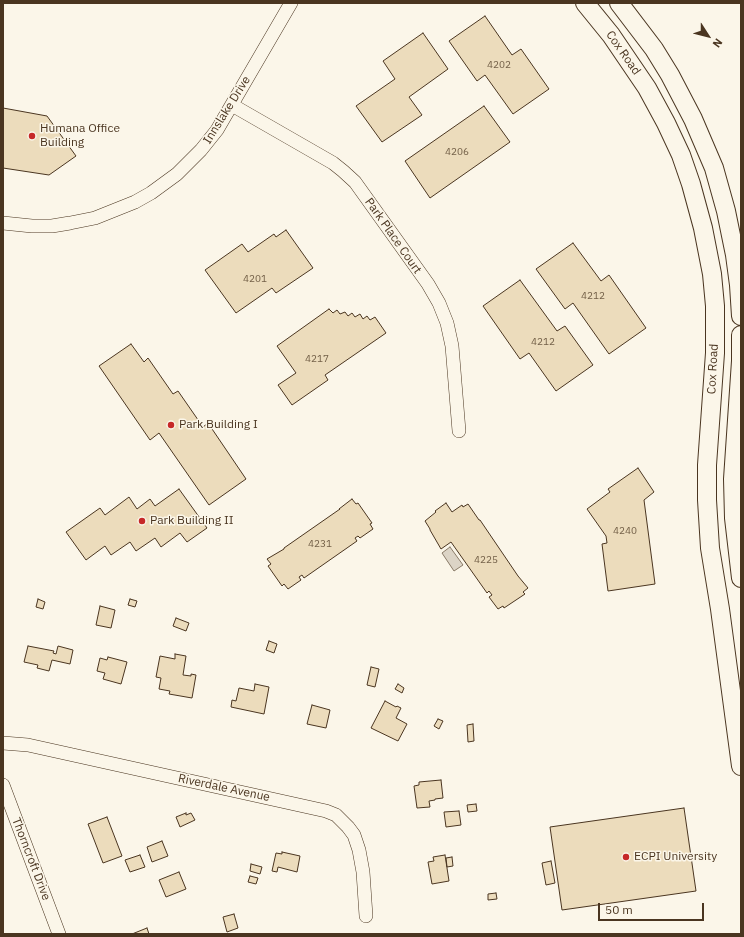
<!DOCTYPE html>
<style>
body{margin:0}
#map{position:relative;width:744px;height:937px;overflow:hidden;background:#fbf6e9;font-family:"IBM Plex Sans",sans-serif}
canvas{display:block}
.frame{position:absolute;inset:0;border:4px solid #4a3520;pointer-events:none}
.north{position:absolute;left:688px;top:16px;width:40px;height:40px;-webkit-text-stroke:3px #fbf6e9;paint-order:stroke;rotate:126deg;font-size:11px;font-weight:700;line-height:16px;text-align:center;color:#4a3520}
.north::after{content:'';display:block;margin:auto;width:14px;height:18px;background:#4a3520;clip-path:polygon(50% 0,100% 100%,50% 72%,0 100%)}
.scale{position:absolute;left:598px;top:903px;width:106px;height:18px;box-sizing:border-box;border:2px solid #4a3520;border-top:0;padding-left:5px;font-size:12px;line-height:14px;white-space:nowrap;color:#4a3520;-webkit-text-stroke:3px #fbf6e9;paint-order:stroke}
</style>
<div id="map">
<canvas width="744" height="937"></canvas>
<div class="frame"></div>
<div class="north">N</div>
<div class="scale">50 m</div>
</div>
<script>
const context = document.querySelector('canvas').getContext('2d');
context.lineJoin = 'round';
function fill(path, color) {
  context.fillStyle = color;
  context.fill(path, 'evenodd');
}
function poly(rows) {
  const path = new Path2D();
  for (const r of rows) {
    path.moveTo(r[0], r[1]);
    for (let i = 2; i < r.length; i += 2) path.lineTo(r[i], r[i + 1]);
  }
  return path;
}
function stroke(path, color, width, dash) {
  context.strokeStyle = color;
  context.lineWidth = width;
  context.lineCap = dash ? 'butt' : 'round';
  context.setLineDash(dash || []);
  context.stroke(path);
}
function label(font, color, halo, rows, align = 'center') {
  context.font = font + ' "IBM Plex Sans",sans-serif';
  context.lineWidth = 3;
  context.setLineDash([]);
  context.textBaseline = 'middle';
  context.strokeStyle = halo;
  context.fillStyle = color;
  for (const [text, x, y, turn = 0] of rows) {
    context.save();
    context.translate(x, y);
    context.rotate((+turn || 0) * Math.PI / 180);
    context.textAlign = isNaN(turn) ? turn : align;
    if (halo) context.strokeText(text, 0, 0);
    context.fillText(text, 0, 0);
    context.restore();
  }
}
const water = poly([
 [450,547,463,565,454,571,442,553,450,547]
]);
fill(water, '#dcd4c6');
stroke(water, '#887966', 1);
const building = poly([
 [485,16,512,55,521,49,549,89,513,114,485,75,477,81,449,41,485,16],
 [423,33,448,69,409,97,422,115,382,142,356,106,395,79,383,61,423,33],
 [484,106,510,142,430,198,405,161,484,106],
 [3,108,47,116,76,156,49,175,3,168,3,108],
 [286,230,313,268,276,293,272,288,236,313,205,270,242,244,248,252,274,234,276,237,286,230],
 [573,243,601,281,609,275,646,328,609,354,573,303,565,309,536,269,573,243],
 [520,280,557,331,565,326,593,365,556,391,529,353,520,359,483,306,520,280],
 [329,309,333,313,337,310,340,314,345,312,348,316,352,313,355,317,360,314,363,319,367,316,370,320,375,317,386,333,325,375,328,380,292,405,278,385,296,373,277,346,329,309],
 [131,344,144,362,148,358,173,394,178,391,203,427,208,423,246,479,209,505,159,433,150,440,99,366,131,344],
 [638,468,654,492,644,500,655,584,608,591,602,544,607,543,606,536,587,509,610,492,608,489,638,468],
 [179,489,207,528,187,542,180,533,161,547,155,538,136,551,130,542,111,555,105,546,86,560,66,532,100,508,105,515,129,497,137,509,150,499,155,506,179,489],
 [352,499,356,504,358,503,372,523,370,524,373,529,360,538,358,536,355,538,357,541,304,578,302,575,299,577,301,580,288,589,284,584,282,586,268,566,271,564,267,559,284,549,284,548,340,509,339,509,352,499],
 [446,503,452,512,462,505,463,507,468,504,479,520,480,520,518,576,528,588,523,592,525,594,504,608,503,606,498,609,489,597,492,595,489,591,487,593,451,542,441,549,430,530,430,529,425,521,436,512,435,511,446,503],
 [38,599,45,602,43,609,36,607,38,599],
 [130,599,137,601,135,607,128,605,130,599],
 [100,606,115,610,111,628,96,625,100,606],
 [176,618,189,623,186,631,173,626,176,618],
 [269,641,277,644,274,653,266,650,269,641],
 [28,646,54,651,53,653,56,654,58,646,73,650,70,664,52,660,49,671,37,668,38,665,24,662,28,646],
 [175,654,186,656,183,675,191,676,191,674,196,675,192,698,169,694,170,691,159,689,161,678,156,677,160,656,175,659,175,654],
 [108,657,127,662,121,684,103,679,105,673,97,671,100,658,107,660,108,657],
 [371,667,379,669,375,687,367,685,371,667],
 [255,684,269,687,264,714,231,707,232,700,236,701,239,688,254,691,255,684],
 [398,684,404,688,402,693,395,689,398,684],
 [385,701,396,707,397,706,401,708,396,718,407,724,398,741,371,728,385,701],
 [312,705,330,710,326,728,307,724,312,705],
 [438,719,443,721,439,729,434,726,438,719],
 [473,724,474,741,468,742,467,725,473,724],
 [441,780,443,798,435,799,435,800,429,801,430,807,417,808,414,786,419,785,419,782,441,780],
 [476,804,477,811,468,812,467,805,476,804],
 [684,808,696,891,562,910,550,827,684,808],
 [459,811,461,825,446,827,444,812,459,811],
 [186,813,186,815,191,813,195,820,180,827,176,817,186,813],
 [107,817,122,856,103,863,88,824,107,817],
 [162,841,168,856,152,862,147,847,162,841],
 [282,852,300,856,297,872,278,867,277,872,272,871,276,853,282,854,282,852],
 [140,855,145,867,130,872,125,860,140,855],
 [445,855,449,881,432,884,428,862,434,861,433,857,445,855],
 [452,857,453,866,447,867,446,858,452,857],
 [551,861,555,883,546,885,542,863,551,861],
 [251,864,262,867,260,874,250,871,251,864],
 [179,872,186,889,166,897,159,880,179,872],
 [250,876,258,878,256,884,248,882,250,876],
 [496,893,497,899,488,900,488,894,496,893],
 [234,914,238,928,227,932,223,917,234,914],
 [147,928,149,934,132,934,147,928]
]);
fill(building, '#ecdcbc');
stroke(building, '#4a3520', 1);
const minor = poly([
 [232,105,333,163,343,171,355,182,428,284,439,303,447,323,452,346,459,431],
 [3,223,32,226,52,226,70,223,95,218,135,202,151,193,177,174,201,150,217,130,291,3],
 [3,743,28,745,326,811,336,815,348,827,354,835,359,850,363,872,366,916],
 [3,785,59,934]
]);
const secondary = poly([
 [585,3,611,35,647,88,666,123,681,155,691,184,703,228,712,274,715,306,715,353,707,465,707,500,710,548,720,609,741,766],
 [619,3,654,49,670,75,693,119,714,168,726,211,735,255,739,285,741,316],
 [741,335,741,361,733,479,734,518,741,578]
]);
stroke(minor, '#4a3520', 14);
stroke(secondary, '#4a3520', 20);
stroke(minor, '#fbf6e9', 13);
stroke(secondary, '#fbf6e9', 18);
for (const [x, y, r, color] of [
 [32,136,4,"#c62828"],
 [171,425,4,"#c62828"],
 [142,521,4,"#c62828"],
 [626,857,4,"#c62828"]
]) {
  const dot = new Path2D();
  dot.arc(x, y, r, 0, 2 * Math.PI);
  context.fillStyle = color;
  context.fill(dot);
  stroke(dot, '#fbf6e9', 1.5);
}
label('10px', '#725f47', null, [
 ["4202",499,65],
 ["4206",457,152],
 ["4201",255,279],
 ["4212",593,296],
 ["4212",543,342],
 ["4217",317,359],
 ["4240",625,531],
 ["4231",320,544],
 ["4225",486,560]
]);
label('12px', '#4a3520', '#fbf6e9', [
 ["Cox Road",623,53,55],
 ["Innslake Drive",227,110,-58],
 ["Park Place Court",393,236,55],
 ["Cox Road",713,369,-87],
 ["Riverdale Avenue",224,788,12],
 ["Thorncroft Drive",31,859,69]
]);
label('12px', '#4a3520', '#fbf6e9', [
 ["Humana Office",40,129],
 ["Building",40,143],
 ["Park Building I",179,425],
 ["Park Building II",150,521],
 ["ECPI University",634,857]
], 'left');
</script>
